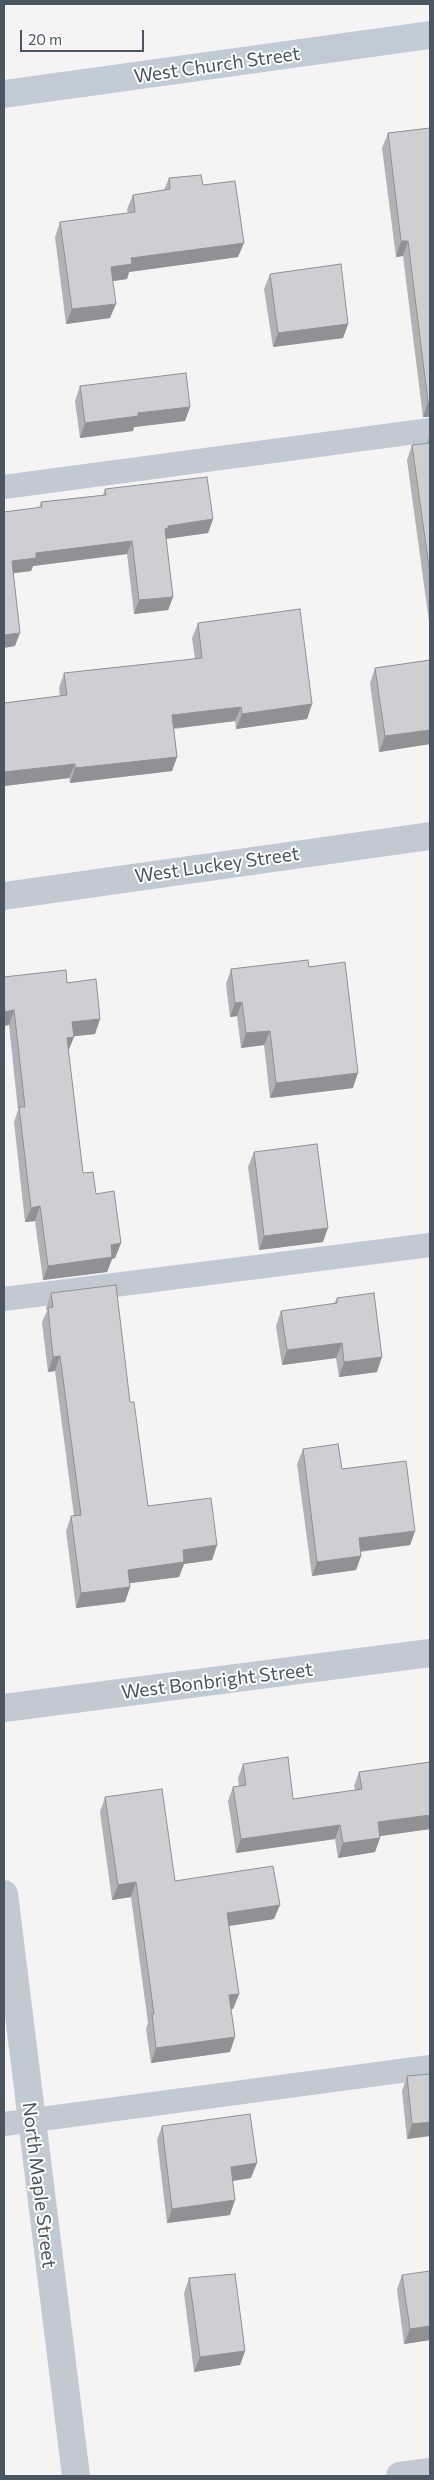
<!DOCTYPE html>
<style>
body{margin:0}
#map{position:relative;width:434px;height:2480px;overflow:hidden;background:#f5f3f3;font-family:Commissioner,sans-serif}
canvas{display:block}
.frame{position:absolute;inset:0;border:5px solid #4a5661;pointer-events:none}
.scale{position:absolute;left:20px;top:30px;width:124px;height:22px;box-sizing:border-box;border:2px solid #4a5661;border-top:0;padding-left:6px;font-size:15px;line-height:18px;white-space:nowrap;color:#4a5661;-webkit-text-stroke:4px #fff;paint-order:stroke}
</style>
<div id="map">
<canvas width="434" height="2480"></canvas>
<div class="frame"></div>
<div class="scale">20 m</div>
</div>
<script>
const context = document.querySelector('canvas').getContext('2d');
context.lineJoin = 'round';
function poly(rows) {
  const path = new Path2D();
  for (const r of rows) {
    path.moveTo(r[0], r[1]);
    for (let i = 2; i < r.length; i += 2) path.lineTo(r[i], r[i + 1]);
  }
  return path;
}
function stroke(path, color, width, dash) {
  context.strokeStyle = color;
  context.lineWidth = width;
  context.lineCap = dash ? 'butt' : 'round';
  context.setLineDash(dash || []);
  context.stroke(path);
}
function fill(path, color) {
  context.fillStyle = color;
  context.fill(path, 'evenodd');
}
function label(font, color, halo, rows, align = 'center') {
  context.font = font + ' Commissioner,sans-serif';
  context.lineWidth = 4;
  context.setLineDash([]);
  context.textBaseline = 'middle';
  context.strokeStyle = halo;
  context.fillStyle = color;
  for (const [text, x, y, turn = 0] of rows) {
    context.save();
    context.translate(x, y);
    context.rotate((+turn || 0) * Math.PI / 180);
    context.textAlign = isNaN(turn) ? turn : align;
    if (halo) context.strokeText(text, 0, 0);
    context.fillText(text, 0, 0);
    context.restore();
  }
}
stroke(poly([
 [4,487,430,430],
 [4,1299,430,1245],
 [4,2124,430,2067]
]), '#c1cad2', 24);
stroke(poly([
 [4,896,430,836],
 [4,1708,430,1653],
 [4,1894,76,2476],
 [400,2476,430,2472]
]), '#c1cad2', 28);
stroke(poly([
 [4,94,430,35]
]), '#c1cbd6', 28);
fill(poly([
 [430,128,430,417,423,417,403,256,396,257,382,148,388,133],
 [169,178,203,185,238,257,129,272,127,279,113,281,110,318,66,324,55,237,60,222,128,213,127,209,133,195,164,190],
 [270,274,348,324,343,338,273,347,264,289],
 [80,386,190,407,185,421,134,427,133,431,80,438,75,401],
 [430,433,430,629,407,460,412,445,426,443],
 [105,489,213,519,208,533,166,539,173,597,168,610,134,614,127,554,33,566,31,571,13,573,15,646,4,512,39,508,41,502,103,495],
 [198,623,312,704,307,719,236,729,235,721,174,729,177,757,172,771,70,783,69,778,4,786,4,703,60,696,59,688,64,673,195,659,192,638],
 [430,660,430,744,379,752,370,683,375,668],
 [309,967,353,1088,270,1098,264,1045,241,1048,237,1016,230,1017,226,984,231,969],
 [4,977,67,983,100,1019,95,1034,74,1036,68,1051,83,1173,96,1194,121,1243,115,1258,112,1259,107,1272,43,1280,35,1221,25,1222,14,1122,18,1110,9,1025,4,1026],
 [254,1152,323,1242,259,1250,248,1167],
 [51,1293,130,1402,148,1506,217,1545,212,1560,184,1564,179,1577,130,1583,130,1587,125,1602,76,1608,66,1531,71,1516,74,1516,55,1371,48,1372,42,1322,47,1311,46,1308],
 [337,1298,377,1372,339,1377,336,1358,282,1365,276,1326,281,1311,334,1304],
 [303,1449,342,1469,415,1531,410,1545,360,1552,361,1556,356,1570,312,1576,297,1464],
 [430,1762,430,1829,380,1836,375,1852,338,1858,335,1839,236,1853,228,1801,233,1787,239,1786,238,1778,243,1764,293,1799,355,1790,354,1786,359,1772],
 [105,1797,175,1881,274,1919,229,1926,239,1994,233,2009,231,2009,230,2052,151,2063,146,2029,148,2023,131,1897,112,1900,100,1812],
 [430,2074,430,2136,407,2139,402,2091,407,2076],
 [162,2126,251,2178,233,2181,230,2215,167,2223,157,2140],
 [402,2275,430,2340,404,2344,397,2289],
 [189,2278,245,2351,240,2365,194,2372,184,2293]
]), '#b0b2b7');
fill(poly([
 [401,241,408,241,403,256,396,257],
 [244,243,238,257,129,272,127,279,106,282,111,267,131,258],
 [116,304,110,318,66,324,72,309],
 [348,324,343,338,273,347,278,333],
 [428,402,430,402,430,417,423,417],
 [190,407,185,421,134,427,133,431,80,438,85,423,138,413],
 [213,519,208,533,164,539,165,529,168,526],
 [132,541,127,554,33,566,31,571,7,574,12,561,36,553],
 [173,597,168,610,134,614,139,600],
 [20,633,15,646,4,648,4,635],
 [312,704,307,719,236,729,242,714],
 [241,707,235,721,167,729,172,715],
 [430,730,430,744,379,752,385,736],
 [177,757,172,771,70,783,75,768],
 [75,764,69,778,4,786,4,772],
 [242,1002,237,1016,230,1017,235,1003],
 [14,1010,9,1025,4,1026,4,1014,5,1012],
 [100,1019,95,1034,67,1037,72,1022],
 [270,1031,264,1045,241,1048,246,1033],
 [74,1037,68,1052,67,1038],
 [358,1073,353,1088,270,1098,276,1083],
 [40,1206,35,1221,25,1222,31,1208],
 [328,1228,323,1242,259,1250,264,1236],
 [121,1243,115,1258,112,1259,107,1272,43,1280,48,1266,111,1245],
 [342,1343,336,1358,282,1365,287,1350],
 [60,1356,55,1371,48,1372,53,1357],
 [382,1357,377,1372,339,1377,344,1362],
 [415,1531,410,1545,353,1552,359,1538],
 [217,1545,212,1560,184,1564,179,1577,123,1584,128,1570,183,1550],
 [361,1556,356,1570,312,1576,317,1562],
 [130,1587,125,1602,76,1608,81,1593],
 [430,1815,430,1829,373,1837,378,1822],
 [340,1825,335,1839,236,1853,241,1839],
 [380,1838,375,1852,338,1858,343,1843],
 [136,1882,131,1897,112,1900,118,1885],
 [280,1905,274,1919,222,1927,227,1913],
 [239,1994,233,2009,224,2010,229,1995],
 [235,2037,230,2052,151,2063,156,2048],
 [430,2122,430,2136,407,2139,412,2124],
 [257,2163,251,2178,225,2182,231,2167],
 [235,2200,230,2215,167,2223,172,2209],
 [430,2326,430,2340,404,2344,410,2329],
 [245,2351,240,2365,194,2372,200,2357]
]), '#909195');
const building = poly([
 [430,128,430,402,428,402,408,241,401,241,388,133,430,128],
 [201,175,203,185,235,181,244,243,131,258,132,264,111,267,116,304,72,309,60,222,135,212,133,195,170,189,169,178,201,175],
 [341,264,348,324,278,333,270,274,341,264],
 [186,373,190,407,138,413,138,416,85,423,80,386,186,373],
 [430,443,430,574,412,445,430,443],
 [207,477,213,519,168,526,168,528,165,529,173,597,139,600,132,541,36,553,36,558,12,561,20,633,4,635,4,512,42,507,41,502,106,495,105,489,207,477],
 [300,609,312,704,242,714,241,707,172,715,177,757,75,768,75,764,4,772,4,703,67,695,64,673,202,658,198,623,300,609],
 [430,660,430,730,385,736,375,668,430,660],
 [308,960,309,967,345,962,358,1073,276,1083,270,1031,246,1033,242,1002,235,1003,231,969,308,960],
 [66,970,67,983,96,979,100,1019,72,1022,74,1037,67,1038,83,1173,93,1172,96,1194,114,1191,121,1243,111,1245,112,1257,48,1266,40,1206,31,1208,19,1107,25,1107,14,1010,5,1012,4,1004,4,977,66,970],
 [317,1144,328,1228,264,1236,254,1152,317,1144],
 [116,1285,130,1402,134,1402,148,1506,211,1498,217,1545,183,1550,184,1562,128,1570,130,1587,81,1593,71,1516,81,1515,60,1356,53,1357,48,1308,53,1307,51,1293,116,1285],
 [374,1293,382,1357,344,1362,342,1343,287,1350,281,1311,337,1303,337,1298,374,1293],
 [338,1444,342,1469,406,1461,415,1531,359,1538,361,1556,317,1562,303,1449,338,1444],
 [288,1757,293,1799,362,1789,359,1772,430,1762,430,1815,378,1822,380,1838,343,1843,340,1825,241,1839,233,1787,246,1785,243,1764,288,1757],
 [162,1789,175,1881,273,1866,280,1905,227,1913,239,1994,229,1995,235,2037,156,2048,152,2014,154,2014,136,1882,118,1885,105,1797,162,1789],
 [430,2074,430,2122,412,2124,407,2076,430,2074],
 [250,2114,257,2163,231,2167,235,2200,172,2209,162,2126,250,2114],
 [430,2271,430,2326,410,2329,402,2275,430,2271],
 [235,2274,245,2351,200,2357,189,2278,235,2274]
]);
fill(building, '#cdcfd5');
stroke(building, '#909195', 1);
label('19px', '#4a5661', '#fff', [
 ["West Church Street",217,65,-8],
 ["West Luckey Street",217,865,-8],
 ["West Bonbright Street",217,1681,-7],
 ["North Maple Street",39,2185,83]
]);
</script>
